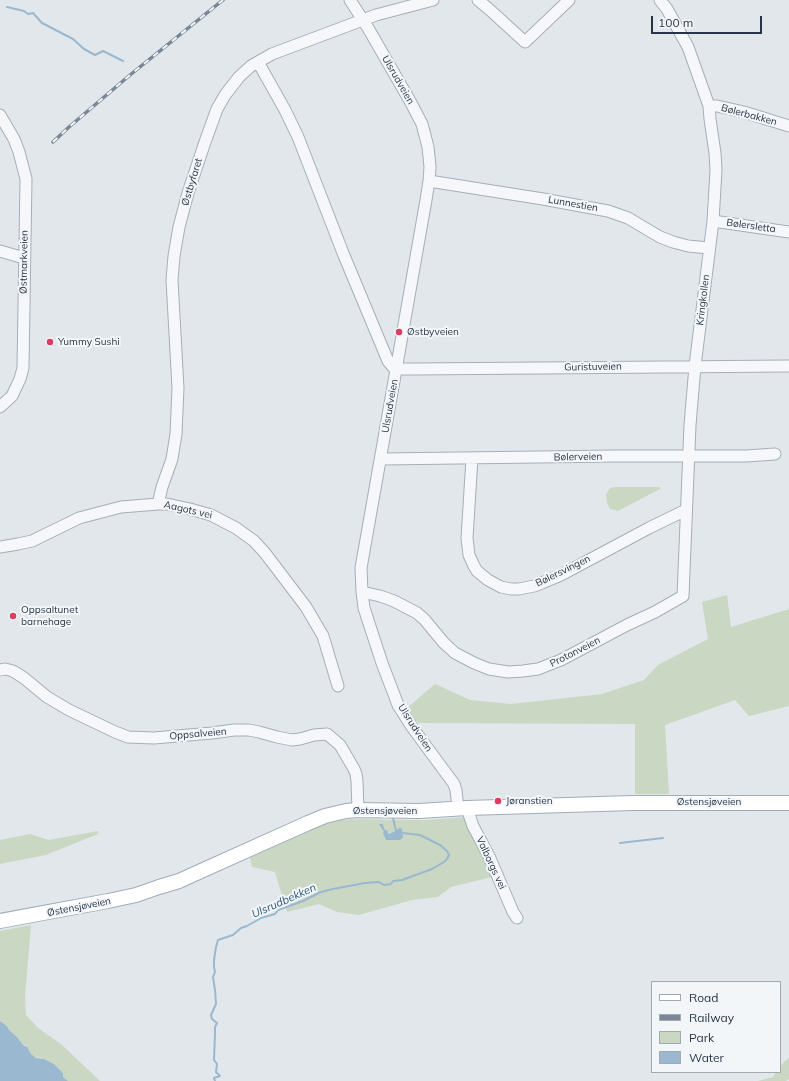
<!DOCTYPE html>
<meta charset="utf-8">
<style>
body{margin:0}
#map{position:relative;width:789px;height:1081px;overflow:hidden;background:#e2e7ec;font-family:Mulish,sans-serif}
canvas{display:block}
.legend{position:absolute;left:651px;top:981px;width:130px;height:92px;box-sizing:border-box;background:#f3f6f9;border:1px solid #a2a9b1;margin:0;padding:5px 7px;list-style:none;font-size:12px;color:#283546}
.legend li{display:flex;align-items:center;gap:8px;height:20px}
.legend b{width:20px;border:1px solid #a2a9b1}
.scale{position:absolute;left:651px;top:16px;width:111px;height:18px;box-sizing:border-box;border:2px solid #283546;border-top:0;padding-left:5px;font-size:12px;line-height:14px;white-space:nowrap;color:#283546;-webkit-text-stroke:3px #f3f6f9;paint-order:stroke}
</style>
<div id="map">
<canvas width="789" height="1081"></canvas>
<ul class="legend">
<li><b style="height:5px;background:#fff"></b>Road</li>
<li><b style="height:5px;background:#7a8797"></b>Railway</li>
<li><b style="height:11px;background:#c9d7c3"></b>Park</li>
<li><b style="height:11px;background:#9ab8cf"></b>Water</li>
</ul>
<div class="scale">100 m</div>
</div>
<script>
const context = document.querySelector('canvas').getContext('2d');
context.lineJoin = 'round';
function fill(path, color) {
  context.fillStyle = color;
  context.fill(path, 'evenodd');
}
function poly(rows) {
  const path = new Path2D();
  for (const r of rows) {
    path.moveTo(r[0], r[1]);
    for (let i = 2; i < r.length; i += 2) path.lineTo(r[i], r[i + 1]);
  }
  return path;
}
function stroke(path, color, width, dash) {
  context.strokeStyle = color;
  context.lineWidth = width;
  context.lineCap = dash ? 'butt' : 'round';
  context.setLineDash(dash || []);
  context.stroke(path);
}
function label(font, color, halo, rows, align = 'center') {
  context.font = font + ' Mulish,sans-serif';
  context.lineWidth = 4;
  context.setLineDash([]);
  context.textBaseline = 'middle';
  context.strokeStyle = halo;
  context.fillStyle = color;
  for (const [text, x, y, turn = 0] of rows) {
    context.save();
    context.translate(x, y);
    context.rotate((+turn || 0) * Math.PI / 180);
    context.textAlign = isNaN(turn) ? turn : align;
    if (halo) context.strokeText(text, 0, 0);
    context.fillText(text, 0, 0);
    context.restore();
  }
}
fill(poly([
 [614,487,660,487,660,489,618,511,610,509,607,502,606,495,609,489],
 [727,595,731,627,789,609,789,706,749,716,735,700,665,725,669,794,635,794,635,724,418,723,407,708,435,684,470,700,511,704,602,694,644,680,658,665,708,639,702,602],
 [467,817,496,876,451,887,438,897,412,900,359,915,337,912,319,904,287,912,275,872,252,867,250,858,297,836,318,824,328,820,367,819,392,820,427,820],
 [98,831,98,834,46,855,0,864,0,840,30,834,49,840],
 [31,925,25,996,26,1015,38,1028,61,1044,100,1081,68,1081,63,1077,63,1073,54,1064,41,1058,34,1057,31,1054,25,1045,23,1045,17,1037,9,1030,7,1026,0,1021,0,931],
 [789,1058,789,1079,786,1081,758,1081,773,1077,776,1072,780,1072,780,1067,784,1062]
]), '#c9d7c3');
fill(poly([
 [379,824,383,824,384,829,388,831,387,832,389,834,396,831,399,828,401,828,402,829,403,837,400,840,386,840,383,833,384,832],
 [0,1021,7,1026,9,1030,17,1037,23,1045,27,1047,31,1054,36,1058,44,1059,54,1064,63,1073,63,1077,68,1081,0,1081]
]), '#9ab8cf');
stroke(poly([
 [7,7,24,11,28,14,33,13,42,23,73,39,84,49,95,55,103,51,123,61],
 [393,818,396,831],
 [620,843,663,838],
 [215,1081,214,1078,220,1076,216,1072,217,1064,214,1060,215,1034,215,1027,217,1023,212,1019,211,1015,216,1004,215,990,213,977,215,972,214,967,214,960,216,947,218,940,233,935,241,928,247,926,261,918,275,914,278,910,303,901,321,892,333,889,365,883,379,882,384,885,391,884,393,881,402,880,432,869,444,862,447,859,449,855,447,851,440,845,420,835,403,833]
]), '#9ab8cf', 2);
const minor = poly([
 [350,0,368,28,410,101,422,124,428,147,430,167,429,181,426,200,361,568,362,592,364,608,382,663,398,705,412,727,454,784,456,790,458,808],
 [478,0,490,10,525,42,569,0],
 [258,62,285,110,298,137,343,253,388,361,393,367,397,369,416,369,789,366],
 [709,106,717,106,744,112,789,126],
 [0,115,14,139,19,152,26,179,23,368,20,379,12,396,0,407],
 [429,181,543,199,608,211,628,218,660,237,673,242,688,246,709,248],
 [713,221,789,232],
 [0,251,24,258],
 [472,458,467,538,469,555,474,566,477,571,488,580,501,587,511,589,519,589,534,586,542,583,561,575,649,528,686,510],
 [381,459,616,456,746,456,775,454],
 [158,504,162,487,172,459,176,434,178,388,172,280,174,256,179,227,188,193,205,142,217,109,225,95,239,77,251,66,272,54,376,15,433,0],
 [0,547,18,544,32,541,79,518,121,507,158,504,167,504,190,509,211,515,236,528,254,541,265,553,306,607,323,636,338,686],
 [362,592,380,596,394,601,417,613,424,619,444,643,455,653,474,663,489,669,508,672,523,671,538,669,561,660,627,625,655,612,683,596,690,425,695,366,713,221,716,170,715,153,710,119,709,106,688,47,667,9,660,0],
 [0,670,5,669,13,671,24,678,47,697,69,710,115,732,128,737,154,738,212,733,234,730,249,730,259,732,277,737,292,740,300,739,314,735,327,734,340,745,354,769,356,774,357,781,358,810],
 [467,808,473,826,489,856,513,912,517,918]
]);
const major = poly([
 [0,921,108,901,136,895,159,887,179,881,201,871,308,823,325,816,346,811,358,810,419,811,467,808,633,803,789,803]
]);
stroke(minor, '#a6aeb7', 13);
stroke(major, '#a0acb9', 16);
stroke(minor, '#f6f7fa', 11);
stroke(major, '#fff', 14);
const rail = poly([
 [53,142,69,127,130,75,223,0]
]);
stroke(rail, '#7a8797', 3.5);
stroke(rail, '#f3f6f9', 2, [6]);
for (const [x, y, r, color] of [
 [399,332,4,"#db3d60"],
 [50,342,4,"#db3d60"],
 [13,616,4,"#db3d60"],
 [498,801,4,"#db3d60"]
]) {
  const dot = new Path2D();
  dot.arc(x, y, r, 0, 2 * Math.PI);
  context.fillStyle = color;
  context.fill(dot);
  stroke(dot, '#f3f6f9', 1.5);
}
label('10px', '#283546', '#f3f6f9', [
 ["Ulsrudveien",398,80,60],
 ["Bølerbakken",749,115,15],
 ["Østbyfaret",192,182,-73],
 ["Lunnestien",573,204,10],
 ["Bølersletta",751,226,8],
 ["Østmarkveien",24,262,-89],
 ["Kringkollen",703,300,-83],
 ["Guristuveien",593,367,-1],
 ["Ulsrudveien",390,406,-80],
 ["Bølerveien",578,457,-1],
 ["Aagots vei",188,510,13],
 ["Bølersvingen",563,571,-26],
 ["Protonveien",575,652,-27],
 ["Ulsrudveien",415,728,57],
 ["Oppsalveien",198,734,-5],
 ["Østensjøveien",709,802],
 ["Østensjøveien",385,811],
 ["Valborgs vei",491,863,65],
 ["Østensjøveien",79,907,-11]
]);
label('10px', '#283546', '#f3f6f9', [
 ["Østbyveien",407,332],
 ["Yummy Sushi",58,342],
 ["Oppsaltunet",21,610],
 ["barnehage",21,622],
 ["Jøranstien",506,801]
], 'left');
label('italic 11px', '#2e587e', '#f3f6f9', [
 ["Ulsrudbekken",284,901,-24]
]);
</script>
